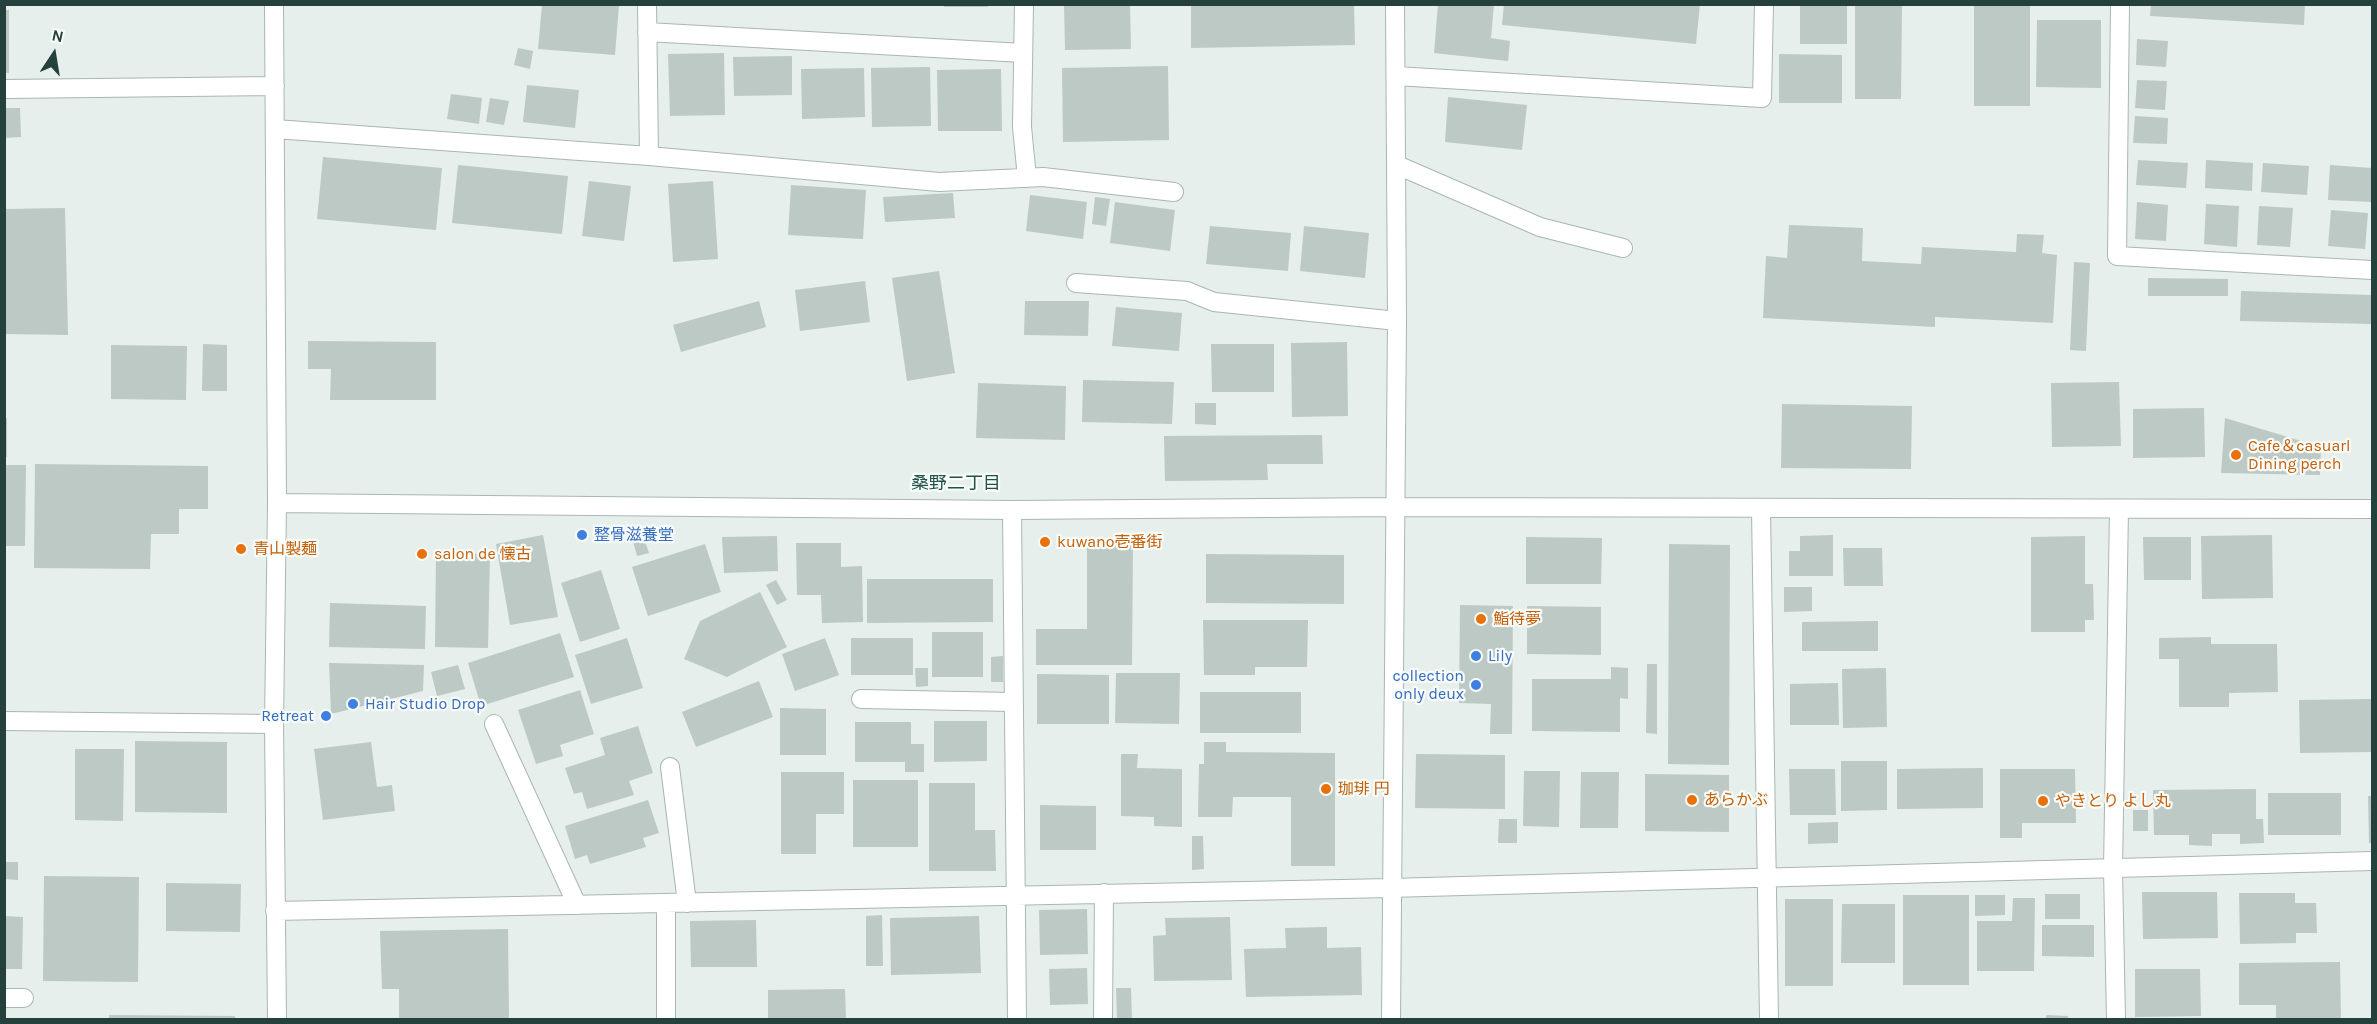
<!DOCTYPE html>
<meta charset="utf-8">
<style>
body{margin:0}
#map{position:relative;width:2377px;height:1024px;overflow:hidden;background:#e6efeb;font-family:Karla,sans-serif}
canvas{display:block}
.frame{position:absolute;inset:0;border:6px solid #25413b;pointer-events:none}
.north{position:absolute;left:24px;top:24px;width:60px;height:60px;-webkit-text-stroke:4px #f7fbf9;paint-order:stroke;rotate:12deg;font-size:16px;font-weight:700;line-height:24px;text-align:center;color:#25413b}
.north::after{content:'';display:block;margin:auto;width:21px;height:27px;background:#25413b;clip-path:polygon(50% 0,100% 100%,50% 72%,0 100%)}
</style>
<div id="map">
<canvas width="2377" height="1024"></canvas>
<div class="frame"></div>
<div class="north">N</div>
</div>
<script>
const context = document.querySelector('canvas').getContext('2d');
context.lineJoin = 'round';
function fill(path, color) {
  context.fillStyle = color;
  context.fill(path, 'evenodd');
}
function poly(rows) {
  const path = new Path2D();
  for (const r of rows) {
    path.moveTo(r[0], r[1]);
    for (let i = 2; i < r.length; i += 2) path.lineTo(r[i], r[i + 1]);
  }
  return path;
}
function stroke(path, color, width, dash) {
  context.strokeStyle = color;
  context.lineWidth = width;
  context.lineCap = dash ? 'butt' : 'round';
  context.setLineDash(dash || []);
  context.stroke(path);
}
function label(font, color, halo, rows, align = 'center') {
  context.font = font + ' Karla,"Noto Sans JP",sans-serif';
  context.lineWidth = 4.5;
  context.setLineDash([]);
  context.textBaseline = 'middle';
  context.strokeStyle = halo;
  context.fillStyle = color;
  for (const [text, x, y, turn = 0] of rows) {
    context.save();
    context.translate(x, y);
    context.rotate((+turn || 0) * Math.PI / 180);
    context.textAlign = isNaN(turn) ? turn : align;
    if (halo) context.strokeText(text, 0, 0);
    context.fillText(text, 0, 0);
    context.restore();
  }
}
fill(poly([
 [944,4,988,4,988,7,944,7],
 [1064,4,1130,4,1131,49,1065,50],
 [1191,4,1354,4,1355,45,1191,48],
 [1438,4,1494,4,1491,38,1510,41,1508,61,1434,53],
 [1504,4,1700,4,1696,44,1502,25],
 [1800,4,1847,4,1847,44,1800,44],
 [1855,4,1902,4,1901,99,1855,99],
 [1974,4,2030,4,2030,106,1974,106],
 [2151,4,2305,4,2304,25,2150,16],
 [542,5,619,5,615,55,538,49],
 [4,10,9,10,9,73,4,73],
 [2037,20,2101,20,2101,88,2036,87],
 [2137,39,2168,41,2166,67,2136,65],
 [518,48,533,51,530,69,514,65],
 [724,53,725,115,670,116,668,54],
 [1779,54,1842,55,1842,103,1779,103],
 [792,56,792,95,734,96,733,57],
 [1168,66,1169,140,1063,142,1062,68],
 [930,67,931,126,872,127,871,68],
 [864,68,865,117,802,119,801,69],
 [1001,69,1002,131,938,131,937,70],
 [2137,80,2167,81,2165,110,2135,108],
 [527,85,579,90,575,128,523,122],
 [451,94,482,98,479,124,447,119],
 [1448,97,1527,105,1522,150,1445,142],
 [490,98,509,101,504,125,486,122],
 [4,108,20,108,21,137,4,138],
 [2135,116,2168,118,2167,144,2133,143],
 [323,157,442,168,436,230,317,219],
 [2138,160,2188,163,2186,188,2136,185],
 [2206,160,2253,163,2252,191,2205,188],
 [2263,163,2309,166,2307,195,2261,192],
 [458,165,568,176,562,234,452,223],
 [2330,165,2372,168,2372,202,2328,200],
 [589,181,631,186,624,241,582,236],
 [713,181,718,259,673,262,668,184],
 [791,185,866,190,863,239,788,235],
 [953,193,955,218,885,222,883,197],
 [1030,195,1087,202,1083,239,1026,231],
 [1095,197,1110,199,1106,226,1092,224],
 [1115,202,1175,210,1170,251,1110,243],
 [2137,202,2168,205,2166,241,2135,239],
 [2206,204,2239,206,2237,247,2204,244],
 [2259,206,2293,208,2290,247,2257,245],
 [65,208,68,335,4,334,5,209],
 [2331,210,2368,213,2365,249,2328,246],
 [1789,225,1863,228,1862,261,1921,264,1922,247,2016,252,2017,234,2044,235,2042,253,2057,255,2053,323,1935,317,1935,327,1763,318,1766,256,1787,258],
 [1210,226,1291,233,1288,271,1206,264],
 [1304,226,1369,233,1365,278,1300,271],
 [2074,262,2090,263,2086,351,2070,350],
 [939,271,955,373,907,381,892,278],
 [2148,278,2228,279,2228,296,2148,296],
 [865,281,870,322,800,331,795,290],
 [2241,291,2372,295,2372,324,2240,321],
 [759,301,766,327,681,352,673,325],
 [1025,301,1089,301,1088,336,1024,335],
 [1116,307,1182,313,1179,351,1112,346],
 [308,341,436,342,436,400,330,400,331,369,308,369],
 [1347,342,1348,416,1292,417,1291,343],
 [203,344,227,345,227,391,202,391],
 [1211,344,1274,344,1274,392,1212,392],
 [111,345,187,346,186,400,111,399],
 [1083,380,1174,382,1172,424,1082,422],
 [2119,382,2121,446,2052,447,2051,383],
 [978,383,1066,386,1065,440,976,438],
 [1195,403,1216,403,1216,425,1195,424],
 [1782,404,1912,406,1911,469,1781,468],
 [2204,408,2205,457,2133,458,2133,409],
 [4,418,7,418,7,457,4,457],
 [2225,418,2321,447,2320,475,2221,473],
 [1322,435,1323,464,1267,464,1268,480,1165,481,1164,436],
 [35,464,208,466,208,509,179,509,179,534,151,534,150,569,34,568],
 [5,465,26,465,25,546,5,546],
 [543,535,558,617,510,625,496,544],
 [643,535,649,553,637,556,632,538],
 [1833,535,1833,576,1789,576,1789,551,1800,551,1800,536],
 [2272,535,2273,598,2202,599,2201,536],
 [777,536,778,571,724,573,722,537],
 [2085,536,2085,584,2093,584,2094,620,2085,620,2085,632,2031,632,2031,537],
 [1526,537,1602,538,1601,584,1526,584],
 [2143,537,2191,537,2191,580,2144,580],
 [1087,541,1133,541,1132,665,1036,665,1036,629,1087,629],
 [796,543,841,543,841,567,862,566,863,622,822,623,821,595,797,595],
 [705,544,721,592,648,616,632,567],
 [1669,544,1730,545,1729,765,1668,764],
 [1843,548,1882,548,1883,586,1844,586],
 [436,553,490,554,488,648,435,647],
 [1206,554,1344,555,1344,604,1206,603],
 [601,570,620,629,580,642,561,583],
 [867,579,993,579,993,622,867,623],
 [776,580,787,600,777,605,766,585],
 [1784,587,1812,587,1812,611,1784,612],
 [760,592,787,647,727,677,684,659,700,621],
 [330,603,426,606,425,649,329,647],
 [1460,605,1513,606,1512,734,1490,734,1491,704,1459,703],
 [1527,606,1601,607,1601,655,1527,654],
 [1203,620,1308,620,1307,667,1255,667,1255,675,1204,675],
 [1878,621,1878,651,1802,651,1802,622],
 [932,632,983,632,983,677,932,677],
 [560,633,574,677,481,706,468,663],
 [2211,637,2211,644,2277,644,2278,692,2229,693,2229,707,2179,707,2179,659,2159,659,2159,638],
 [627,638,643,688,591,704,575,655],
 [825,638,839,675,795,691,782,654],
 [851,638,913,638,913,675,851,675],
 [1003,656,1003,682,991,682,991,657],
 [329,663,424,665,423,691,331,714],
 [1647,664,1657,664,1657,734,1646,733],
 [458,665,465,689,437,696,431,672],
 [1611,667,1628,668,1628,699,1620,698,1620,732,1532,731,1532,679,1611,679],
 [915,668,928,668,928,686,916,687],
 [1886,668,1887,727,1843,728,1842,669],
 [1116,673,1180,673,1179,724,1115,723],
 [1037,674,1109,675,1109,724,1037,724],
 [759,681,773,717,696,747,682,712],
 [1838,683,1839,725,1790,725,1790,684],
 [580,690,594,734,560,745,563,756,536,764,518,710],
 [1200,692,1301,692,1301,733,1200,733],
 [2372,699,2372,752,2300,753,2299,700],
 [780,708,826,709,826,755,780,755],
 [934,721,987,721,987,761,934,762],
 [855,722,911,722,911,744,924,744,924,772,905,772,905,762,855,762],
 [638,726,653,773,629,781,634,795,587,809,582,792,574,794,565,768,605,755,600,738],
 [135,741,227,742,227,813,135,812],
 [371,742,377,787,392,785,395,811,323,820,314,749],
 [1204,742,1226,742,1226,752,1335,753,1335,866,1291,866,1291,797,1233,797,1232,817,1198,817,1199,764,1204,764],
 [75,749,124,749,123,821,75,820],
 [1121,754,1138,754,1137,768,1182,769,1182,827,1154,826,1154,817,1121,816],
 [1416,754,1505,755,1505,809,1415,808],
 [1841,761,1887,761,1887,810,1841,811],
 [1983,768,1983,808,1897,809,1897,769],
 [1789,769,1835,769,1836,815,1790,815],
 [2000,769,2075,769,2076,823,2022,823,2022,838,2000,838],
 [1524,771,1560,771,1559,827,1523,826],
 [781,772,844,772,844,814,816,814,816,854,781,854],
 [1581,772,1619,772,1618,828,1580,828],
 [1645,774,1729,775,1729,832,1645,831],
 [853,780,918,780,918,847,853,847],
 [929,783,975,783,975,830,995,830,996,871,929,871],
 [2256,789,2256,819,2263,819,2264,843,2240,844,2240,834,2212,834,2212,846,2189,845,2189,835,2154,835,2153,790],
 [2268,793,2341,793,2341,835,2268,835],
 [2368,796,2372,796,2372,843,2369,843],
 [648,800,659,833,643,838,646,847,590,864,587,855,575,859,565,826],
 [1040,805,1096,806,1096,850,1040,850],
 [2133,810,2148,810,2148,831,2133,831],
 [1499,819,1517,819,1517,843,1498,843],
 [1838,822,1838,843,1808,844,1808,823],
 [1192,836,1203,836,1204,869,1192,870],
 [4,862,18,862,18,880,4,879],
 [44,876,139,877,138,982,43,981],
 [166,883,241,884,240,932,166,931],
 [2142,892,2217,892,2218,938,2143,939],
 [2239,893,2295,893,2295,903,2316,903,2317,933,2296,933,2296,943,2240,944],
 [2045,894,2080,894,2080,919,2045,919],
 [1903,895,1969,895,1969,985,1903,985],
 [1975,895,2005,895,2005,915,1975,916],
 [2013,898,2035,898,2034,971,1977,971,1977,921,2012,921],
 [1785,899,1833,899,1833,986,1785,986],
 [1842,904,1895,904,1895,963,1841,963],
 [1087,909,1088,954,1040,955,1039,910],
 [882,915,883,966,866,966,866,916],
 [4,916,23,917,22,969,4,969],
 [979,916,981,973,891,975,890,918],
 [1230,917,1232,980,1154,981,1153,936,1166,935,1165,918],
 [756,920,757,967,691,967,690,921],
 [2042,925,2094,925,2094,957,2042,956],
 [1327,927,1327,948,1361,947,1362,995,1246,997,1244,949,1286,948,1285,928],
 [508,929,509,1020,399,1020,399,989,382,989,380,931],
 [2340,962,2341,1020,2276,1020,2276,1005,2239,1005,2239,963],
 [1087,968,1088,1004,1050,1005,1049,969],
 [2135,969,2200,969,2201,1016,2135,1017],
 [1116,988,1131,988,1132,1020,1117,1020],
 [845,989,846,1020,768,1020,768,990],
 [109,1015,235,1016,235,1020,109,1020],
 [2046,1015,2068,1016,2068,1020,2046,1020]
]), '#bcc9c4');
const minor = poly([
 [274,4,277,503,274,724,277,1020],
 [647,4,649,156],
 [1024,4,1022,127,1027,178],
 [2120,4,2117,256,2372,270],
 [647,32,1023,53],
 [1396,76,1762,98,1764,4],
 [4,89,275,86],
 [275,129,649,156,939,182,1043,177,1174,192],
 [1397,165,1540,227,1623,248],
 [1076,283,1187,291,1214,302,1397,321],
 [277,503,1012,510,1394,507,2372,509],
 [1761,509,1769,1020],
 [1012,510,1017,1020],
 [861,699,1013,702],
 [4,721,274,724],
 [494,724,577,905],
 [670,767,687,903],
 [275,911,1390,888,2372,861],
 [4,998,24,998],
 [666,1020,666,904],
 [1103,1020,1104,893],
 [1391,1020,1397,321,1395,4],
 [2116,1020,2113,869,2119,509]
]);
stroke(minor, '#a8b7b3', 20);
stroke(minor, '#fff', 18);
for (const [x, y, r, color] of [
 [2236,455,6,"#e8710a"],
 [582,535,6,"#3f7fe0"],
 [1045,542,6,"#e8710a"],
 [241,549,6,"#e8710a"],
 [422,554,6,"#e8710a"],
 [1481,619,6,"#e8710a"],
 [1476,656,6,"#3f7fe0"],
 [1476,685,6,"#3f7fe0"],
 [353,704,6,"#3f7fe0"],
 [326,716,6,"#3f7fe0"],
 [1326,789,6,"#e8710a"],
 [1692,800,6,"#e8710a"],
 [2043,801,6,"#e8710a"]
]) {
  const dot = new Path2D();
  dot.arc(x, y, r, 0, 2 * Math.PI);
  context.fillStyle = color;
  context.fill(dot);
  stroke(dot, '#f7fbf9', 2);
}
label('16px', '#c56008', '#f7fbf9', [
 ["Cafe＆casuarl",2248,446],
 ["Dining perch",2248,464],
 ["kuwano壱番街",1057,542],
 ["青山製麺",253,549],
 ["salon de 懐古",434,554],
 ["鮨待夢",1493,619],
 ["珈琲 円",1338,789],
 ["あらかぶ",1704,800],
 ["やきとり よし丸",2055,801]
], 'left');
label('16px', '#366cbe', '#f7fbf9', [
 ["整骨滋養堂",594,535],
 ["Lily",1488,656],
 ["collection",1464,676,"right"],
 ["only deux",1464,694,"right"],
 ["Hair Studio Drop",365,704],
 ["Retreat",314,716,"right"]
], 'left');
label('18px', '#215349', '#f7fbf9', [
 ["桑野二丁目",956,484]
]);
</script>
